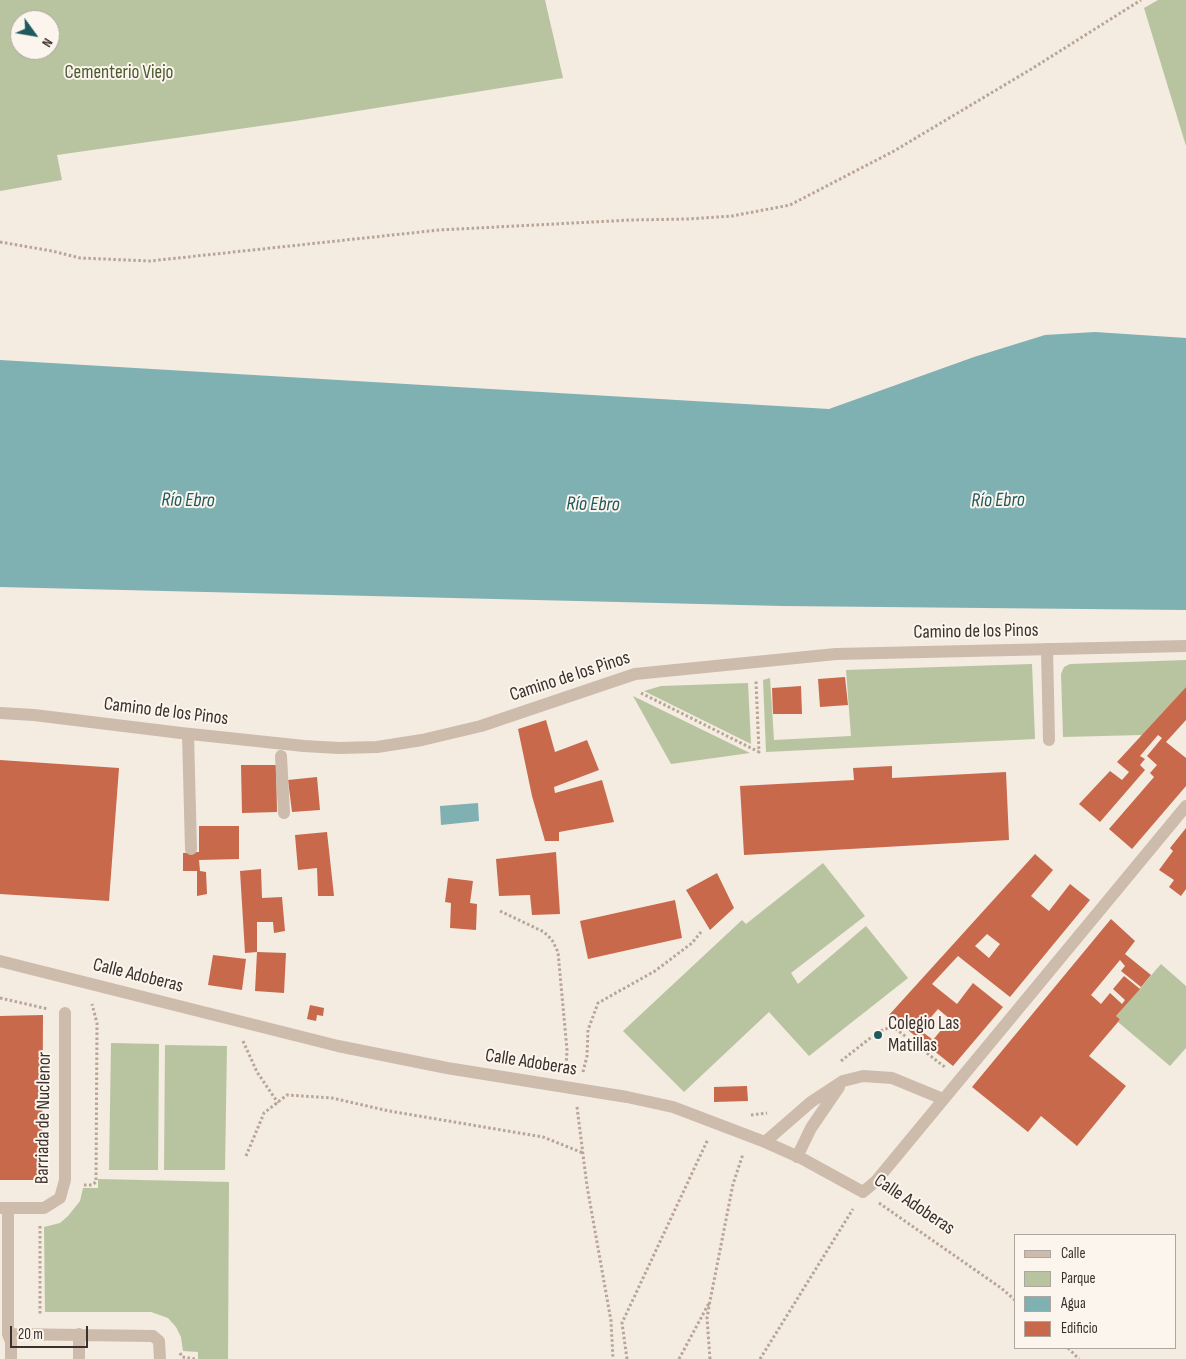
<!DOCTYPE html>
<meta charset="utf-8">
<style>
body{margin:0}
#map{position:relative;width:1186px;height:1359px;overflow:hidden;background:#f4ebe1;font-family:"Sofia Sans Condensed",sans-serif}
canvas{display:block}
.legend{position:absolute;left:1014px;top:1234px;width:162px;height:115px;box-sizing:border-box;background:#fbf5ee;border:1px solid #aea6a0;margin:0;padding:6px 9px;list-style:none;font-size:15px;color:#3b302b}
.legend li{display:flex;align-items:center;gap:10px;height:25px}
.legend b{width:25px;border:1px solid #aea6a0}
.north{position:absolute;left:10px;top:10px;width:50px;height:50px;box-sizing:border-box;background:#fbf5ee;border:1px solid #aea6a0;border-radius:50%;rotate:122deg;font-size:14px;font-weight:700;line-height:20px;text-align:center;color:#3b302b}
.north::after{content:'';display:block;margin:auto;width:18px;height:22px;background:#1f5a5e;clip-path:polygon(50% 0,100% 100%,50% 72%,0 100%)}
.scale{position:absolute;left:10px;top:1326px;width:78px;height:22px;box-sizing:border-box;border:2px solid #3b302b;border-top:0;padding-left:6px;font-size:15px;line-height:18px;white-space:nowrap;color:#3b302b;-webkit-text-stroke:4px #fbf5ee;paint-order:stroke}
</style>
<div id="map">
<canvas width="1186" height="1359"></canvas>
<ul class="legend">
<li><b style="height:6px;background:#cdbbac"></b>Calle</li>
<li><b style="height:14px;background:#b8c4a0"></b>Parque</li>
<li><b style="height:14px;background:#7fb0b2"></b>Agua</li>
<li><b style="height:14px;background:#c8694b"></b>Edificio</li>
</ul>
<div class="north">N</div>
<div class="scale">20 m</div>
</div>
<script>
const context = document.querySelector('canvas').getContext('2d');
context.lineJoin = 'round';
function fill(path, color) {
  context.fillStyle = color;
  context.fill(path, 'evenodd');
}
function poly(rows) {
  const path = new Path2D();
  for (const r of rows) {
    path.moveTo(r[0], r[1]);
    for (let i = 2; i < r.length; i += 2) path.lineTo(r[i], r[i + 1]);
  }
  return path;
}
function stroke(path, color, width, dash) {
  context.strokeStyle = color;
  context.lineWidth = width;
  context.lineCap = dash ? 'butt' : 'round';
  context.setLineDash(dash || []);
  context.stroke(path);
}
function label(font, color, halo, rows, align = 'center') {
  context.font = font + ' "Sofia Sans Condensed",sans-serif';
  context.lineWidth = 4;
  context.setLineDash([]);
  context.textBaseline = 'middle';
  context.strokeStyle = halo;
  context.fillStyle = color;
  for (const [text, x, y, turn = 0] of rows) {
    context.save();
    context.translate(x, y);
    context.rotate((+turn || 0) * Math.PI / 180);
    context.textAlign = isNaN(turn) ? turn : align;
    if (halo) context.strokeText(text, 0, 0);
    context.fillText(text, 0, 0);
    context.restore();
  }
}
fill(poly([
 [0,0,545,0,563,78,295,121,57,155,62,180,0,191],
 [20,20,50,20,50,50,20,50],
 [1158,0,1186,0,1186,146,1144,8],
 [1186,660,1186,687,1142,735,1063,737,1061,674,1064,667,1070,664],
 [1032,664,1035,739,766,752,763,680,770,678,774,740,851,736,846,670],
 [748,683,751,744,644,691,661,686],
 [633,696,750,753,671,764],
 [823,863,865,916,791,973,798,984,866,926,908,978,809,1056,769,1012,684,1092,623,1031,742,920,746,924],
 [1161,964,1186,986,1186,1048,1170,1066,1118,1022,1120,1019,1116,1016],
 [111,1043,159,1044,158,1170,109,1170],
 [165,1045,227,1046,225,1170,164,1170],
 [98,1179,229,1182,228,1359,198,1359,198,1352,183,1351,181,1337,176,1327,168,1318,151,1312,45,1312,44,1227,60,1223,68,1216,80,1201,83,1188,98,1188]
]), '#b8c4a0');
fill(poly([
 [1095,332,1186,338,1186,610,783,606,0,587,0,360,829,409,974,357,1045,335],
 [478,803,479,821,441,825,440,806]
]), '#7fb0b2');
fill(poly([
 [845,677,848,705,820,707,818,679],
 [801,686,802,714,773,714,772,688],
 [1186,687,1186,720,1166,742,1186,758,1186,786,1132,849,1109,829,1154,777,1150,773,1157,765,1147,756,1162,738,1158,735,1140,756,1145,759,1140,765,1145,770,1100,822,1079,804,1110,771,1122,780,1129,772,1117,762],
 [546,720,555,752,587,740,599,770,554,787,555,793,602,780,614,822,559,832,559,841,545,841,532,796,518,729],
 [0,760,119,768,109,901,0,894],
 [241,765,276,765,277,812,242,813],
 [892,766,892,778,1006,772,1009,840,744,855,740,786,854,780,853,768],
 [317,777,320,810,292,812,288,780],
 [199,826,239,826,239,859,199,860,200,871,206,872,207,894,197,896,197,871,183,871,183,853,199,852],
 [1186,828,1186,889,1181,896,1169,887,1174,880,1159,870,1173,851,1170,848],
 [327,832,334,896,318,896,317,868,298,870,295,835],
 [556,852,560,914,532,915,530,895,499,896,496,859],
 [1035,854,1053,870,1031,896,1049,911,1070,884,1090,900,1010,997,958,956,932,984,957,1004,973,983,1003,1007,953,1066,889,1015],
 [987,934,1000,944,989,958,975,946],
 [938,1009,950,1019,933,1040,920,1030],
 [261,869,262,898,282,897,285,931,274,933,273,922,257,922,257,952,286,953,284,993,255,991,257,952,245,953,240,871],
 [717,873,734,908,710,930,686,890],
 [448,878,473,881,470,903,477,904,476,930,450,928,451,903,445,902],
 [675,900,682,938,588,959,580,921],
 [1111,919,1135,941,1125,954,1151,975,1141,987,1121,971,1125,966,1120,960,1091,995,1101,1004,1110,993,1122,1004,1125,1000,1113,989,1124,976,1140,989,1116,1016,1120,1019,1118,1022,1089,1056,1126,1086,1077,1146,1041,1116,1028,1132,972,1087],
 [213,955,246,959,242,990,208,985],
 [310,1005,324,1008,323,1016,317,1015,316,1021,307,1019],
 [43,1015,42,1180,0,1180,0,1016],
 [747,1086,748,1101,714,1102,714,1087]
]), '#c8694b');
stroke(poly([
 [0,242,52,251,80,258,150,261,439,230,631,220,688,219,732,216,790,205,894,151,1033,68,1141,0],
 [641,693,759,752,756,681],
 [500,911,544,932,552,940,558,952,567,1050,566,1068],
 [0,998,48,1009],
 [243,1041,257,1072,278,1103],
 [841,1061,878,1032,888,1028,896,1029,946,1068],
 [583,1072,587,1056,588,1030,598,1003,655,971,692,943,701,932],
 [577,1107,587,1186,611,1321,613,1359],
 [751,1115,767,1113],
 [246,1156,264,1113,287,1095,332,1098,389,1111,543,1137,583,1153],
 [84,1185,92,1185,96,1182,97,1023,92,1004],
 [879,1203,1001,1288,1015,1300],
 [40,1226,40,1315],
 [1068,1348,1079,1359],
 [180,1353,182,1357,195,1359],
 [627,1359,622,1323,708,1139],
 [679,1359,709,1303],
 [710,1359,707,1318,710,1301,733,1184,743,1154],
 [760,1359,853,1209]
]), '#b9a596', 3, [2.5, 2.5]);
stroke(poly([
 [1047,649,1049,740],
 [188,734,191,849]
]), '#cdbbac', 12);
stroke(poly([
 [281,756,284,813]
]), '#cdbbac', 12);
stroke(poly([
 [0,713,34,715,181,733,304,746,339,748,377,747,422,740,481,726,635,674,836,654,1186,646],
 [0,961,338,1046,447,1068,627,1097,673,1107,765,1142,801,1158,863,1192,876,1181,1186,806],
 [765,1142,811,1102,843,1081,863,1076,892,1078,943,1099],
 [797,1157,811,1128,839,1087],
 [0,1208,44,1208,60,1198,65,1180,65,1013],
 [8,1208,8,1334,11,1342,11,1359],
 [8,1334,153,1336,159,1341,160,1359],
 [79,1359,79,1334]
]), '#cdbbac', 12);
for (const [x, y, r, color] of [
 [878,1035,5,"#1f5a5e"]
]) {
  const dot = new Path2D();
  dot.arc(x, y, r, 0, 2 * Math.PI);
  context.fillStyle = color;
  context.fill(dot);
  stroke(dot, '#fbf5ee', 2);
}
label('19px', '#4a5a2e', '#fbf5ee', [
 ["Cementerio Viejo",119,73]
]);
label('19px', '#3b302b', '#fbf5ee', [
 ["Camino de los Pinos",976,632,-1],
 ["Camino de los Pinos",570,677,-18],
 ["Camino de los Pinos",166,712,7],
 ["Calle Adoberas",138,976,14],
 ["Calle Adoberas",531,1063,9],
 ["Barriada de Nuclenor",44,1118,-89],
 ["Calle Adoberas",914,1205,34]
]);
label('19px', '#3b302b', '#fbf5ee', [
 ["Colegio Las",888,1024],
 ["Matillas",888,1046]
], 'left');
label('italic 20px', '#1f5a5e', '#fbf5ee', [
 ["Río Ebro",188,501,1],
 ["Río Ebro",998,501,-1],
 ["Río Ebro",593,505,1]
]);
</script>
